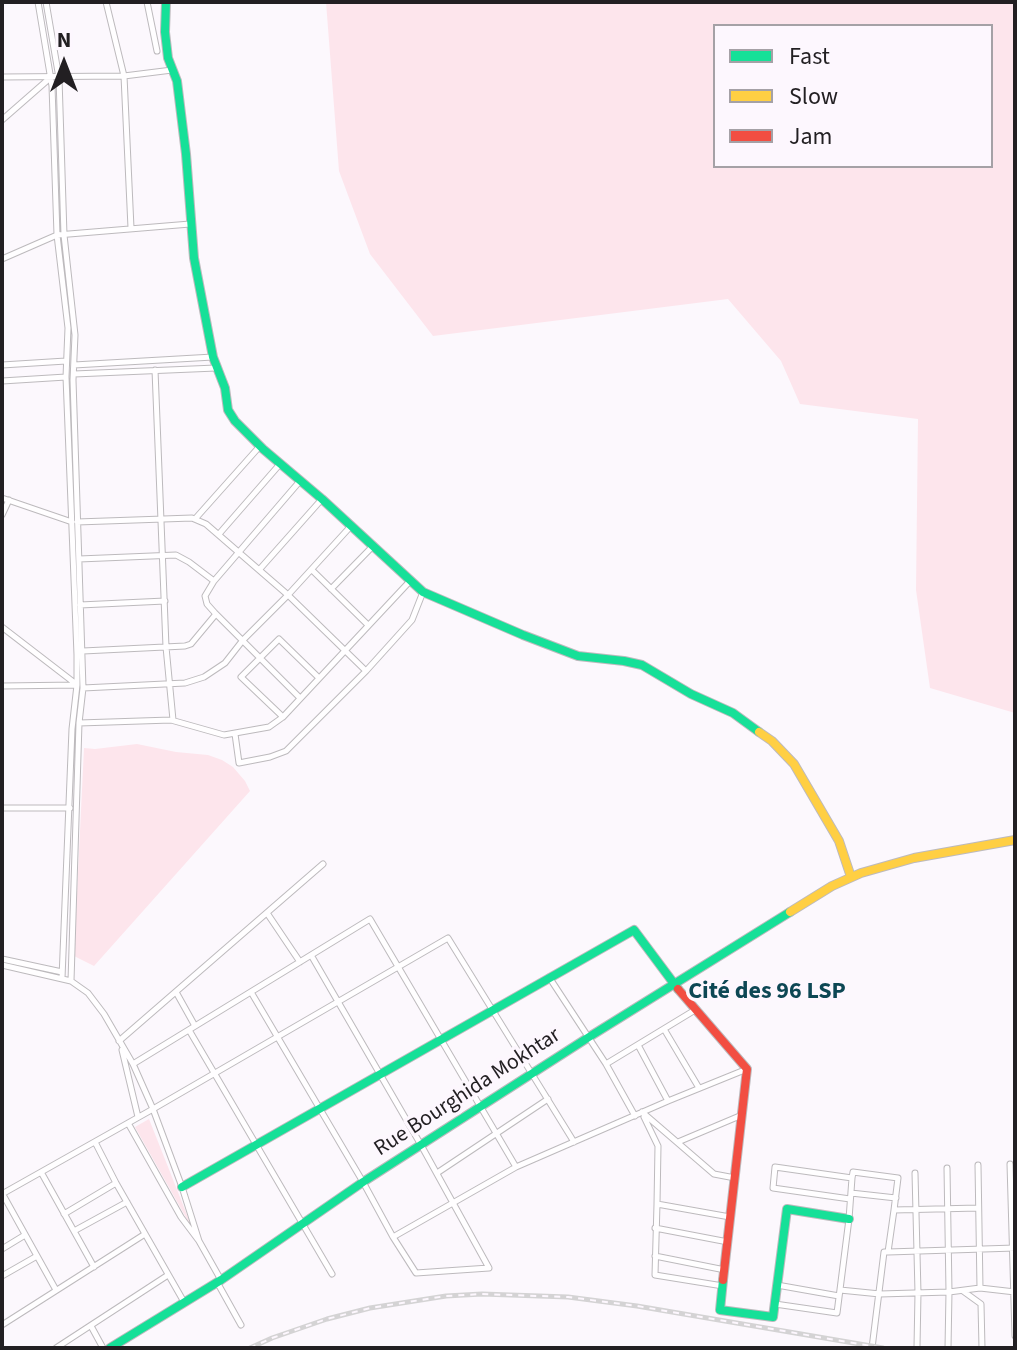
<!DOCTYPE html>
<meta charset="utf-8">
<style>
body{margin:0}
#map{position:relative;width:1017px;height:1350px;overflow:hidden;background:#fcf8fd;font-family:"Source Sans 3",sans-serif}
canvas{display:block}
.frame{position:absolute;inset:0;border:4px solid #221f22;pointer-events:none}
.legend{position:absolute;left:713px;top:24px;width:280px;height:144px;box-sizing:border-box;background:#fdf7fe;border:2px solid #a5a1a6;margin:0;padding:10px 14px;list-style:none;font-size:24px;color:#221f22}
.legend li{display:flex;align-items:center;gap:16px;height:40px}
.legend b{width:40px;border:2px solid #a5a1a6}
.north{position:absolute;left:24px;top:24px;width:80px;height:80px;-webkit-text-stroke:6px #fdf7fe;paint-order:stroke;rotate:0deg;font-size:22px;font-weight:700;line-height:32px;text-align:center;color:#221f22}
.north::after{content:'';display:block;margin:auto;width:28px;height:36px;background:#221f22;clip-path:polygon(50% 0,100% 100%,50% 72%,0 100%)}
</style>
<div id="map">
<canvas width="1017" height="1350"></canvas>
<div class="frame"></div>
<ul class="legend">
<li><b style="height:10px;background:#16e098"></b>Fast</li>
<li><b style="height:10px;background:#ffcf43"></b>Slow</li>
<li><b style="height:10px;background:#f24e42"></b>Jam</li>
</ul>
<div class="north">N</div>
</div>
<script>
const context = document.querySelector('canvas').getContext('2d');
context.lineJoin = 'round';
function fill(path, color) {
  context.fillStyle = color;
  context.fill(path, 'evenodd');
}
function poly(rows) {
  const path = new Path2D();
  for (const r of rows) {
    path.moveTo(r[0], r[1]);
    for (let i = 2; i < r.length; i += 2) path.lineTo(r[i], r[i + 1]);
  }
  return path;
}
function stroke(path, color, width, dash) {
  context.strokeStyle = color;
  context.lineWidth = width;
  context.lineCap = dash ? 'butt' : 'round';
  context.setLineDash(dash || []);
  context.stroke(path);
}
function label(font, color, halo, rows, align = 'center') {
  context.font = font + ' "Source Sans 3",sans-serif';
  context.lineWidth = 7;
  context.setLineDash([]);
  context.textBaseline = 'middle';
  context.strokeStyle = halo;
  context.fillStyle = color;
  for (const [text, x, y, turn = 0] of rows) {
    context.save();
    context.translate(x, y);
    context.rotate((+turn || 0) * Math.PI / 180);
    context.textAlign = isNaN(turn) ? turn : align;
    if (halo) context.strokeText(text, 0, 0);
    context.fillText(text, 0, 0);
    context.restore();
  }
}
fill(poly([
 [326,2,1015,2,1015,713,930,688,916,590,918,419,800,404,781,361,728,299,433,336,370,254,339,171],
 [715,26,991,26,991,166,715,166],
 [137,744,176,752,208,755,222,760,233,767,245,781,250,791,94,966,74,956,84,748,95,749],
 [149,1119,193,1230,135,1127]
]), '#fde5ec');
const street = poly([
 [38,2,52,86,57,235,68,328,66,377,77,655,77,685,72,729,62,978],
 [46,2,59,78,64,235,75,335,73,380,83,688,79,723,71,981],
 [106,2,124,76,131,228],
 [147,2,157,51],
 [2,77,124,76,172,70],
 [2,120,50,78],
 [2,259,57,235,190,224],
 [2,365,66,361],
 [74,365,213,357],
 [155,370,166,647,173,720],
 [74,374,216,368],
 [2,381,66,377],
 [300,481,214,581,205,596,207,604,215,613,300,698],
 [2,498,72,522],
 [2,515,9,500],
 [195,519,260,446],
 [77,522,192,518,206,524,288,595,366,671],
 [219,534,280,464],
 [79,559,176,555,189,562,214,581],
 [259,570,322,499],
 [312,570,368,625],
 [331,589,373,546],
 [80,605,165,601],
 [2,627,76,684],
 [83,651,185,646,191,644,216,614],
 [2,686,77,685],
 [83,688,185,683,204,677,225,663,243,640,288,595,351,526],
 [283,717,241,677,279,639,319,678],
 [79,723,171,720,224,735,269,727,283,717,411,580],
 [235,734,239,763,270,757,286,751,366,671,412,620,423,592],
 [2,808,70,808],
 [267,913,300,962],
 [2,959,62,972],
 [2,965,71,981,88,993,104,1014,133,1064,153,1109,182,1187,199,1241],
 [549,977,606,1064,635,1116],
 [176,992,195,1026],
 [251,992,363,1182,393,1237,416,1273,489,1268,421,1145,311,955],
 [664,1029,699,1088],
 [189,1030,332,1274],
 [119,1041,323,864],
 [638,1045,668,1101],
 [122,1050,138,1117],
 [133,1064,370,919,516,1167],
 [606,1064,695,1010],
 [642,1112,714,1174,735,1178],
 [644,1117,658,1146,657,1204],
 [128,1123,181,1217,199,1241,221,1280],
 [95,1142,116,1183,184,1302],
 [678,1142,742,1115],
 [1010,1164,1015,1336],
 [978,1165,980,1288],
 [947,1168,949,1292,948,1348],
 [41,1172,94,1267],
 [437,1173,548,1099],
 [915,1173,918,1293,917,1347],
 [852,1178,853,1172,898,1178,894,1210],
 [2,1193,56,1290],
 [851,1193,896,1198],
 [2,1194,153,1109,448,938,574,1142],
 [64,1214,116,1183],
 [655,1228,728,1242],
 [74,1231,127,1202],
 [393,1237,516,1167,668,1101,747,1069],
 [2,1249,25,1235],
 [888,1252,1015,1248],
 [655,1256,725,1270],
 [2,1276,37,1256],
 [217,1282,241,1325],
 [777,1285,839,1296],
 [723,1286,655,1275,657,1204,730,1217],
 [840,1290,880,1294,949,1292,980,1288,1015,1292],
 [963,1291,981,1304,982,1348],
 [775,1304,837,1313,849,1219,852,1178,775,1167,773,1188,850,1199],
 [2,1325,145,1234],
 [91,1326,103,1348],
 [56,1348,168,1275],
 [872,1348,884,1252,888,1252,894,1210,978,1208]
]);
const fast = poly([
 [166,2,165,32,168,58,177,81,186,154,194,258,213,357,225,388,228,410,235,421,263,449,322,499,423,592,523,635,578,656,624,661,642,665,691,694,733,713,759,732],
 [182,1187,634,930,678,989],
 [723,1280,720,1310,773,1317,787,1209,849,1219],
 [110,1348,221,1280,363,1182,589,1037,790,912]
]);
const slow = poly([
 [759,732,772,741,794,764,839,841,851,877],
 [790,912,832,886,861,873,914,858,1015,840]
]);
const jam = poly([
 [678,989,747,1069,723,1280]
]);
stroke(street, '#bdbabd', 7);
stroke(fast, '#bdbabd', 10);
stroke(slow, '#bdbabd', 10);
stroke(jam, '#bdbabd', 10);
stroke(street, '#fffeff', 5);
stroke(fast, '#16e098', 8);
stroke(slow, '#ffcf43', 8);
stroke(jam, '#f24e42', 8);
const rail = poly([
 [250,1348,272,1338,327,1319,370,1308,446,1296,482,1294,568,1297,637,1306,883,1348]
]);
stroke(rail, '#d4d3d4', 5);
stroke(rail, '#fdf7fe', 2, [6]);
label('22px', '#221f22', '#fdf7fe', [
 ["Rue Bourghida Mokhtar",468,1093,-33]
]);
label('bold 24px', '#0d4754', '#fdf7fe', [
 ["Cité des 96 LSP",767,993]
]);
</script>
